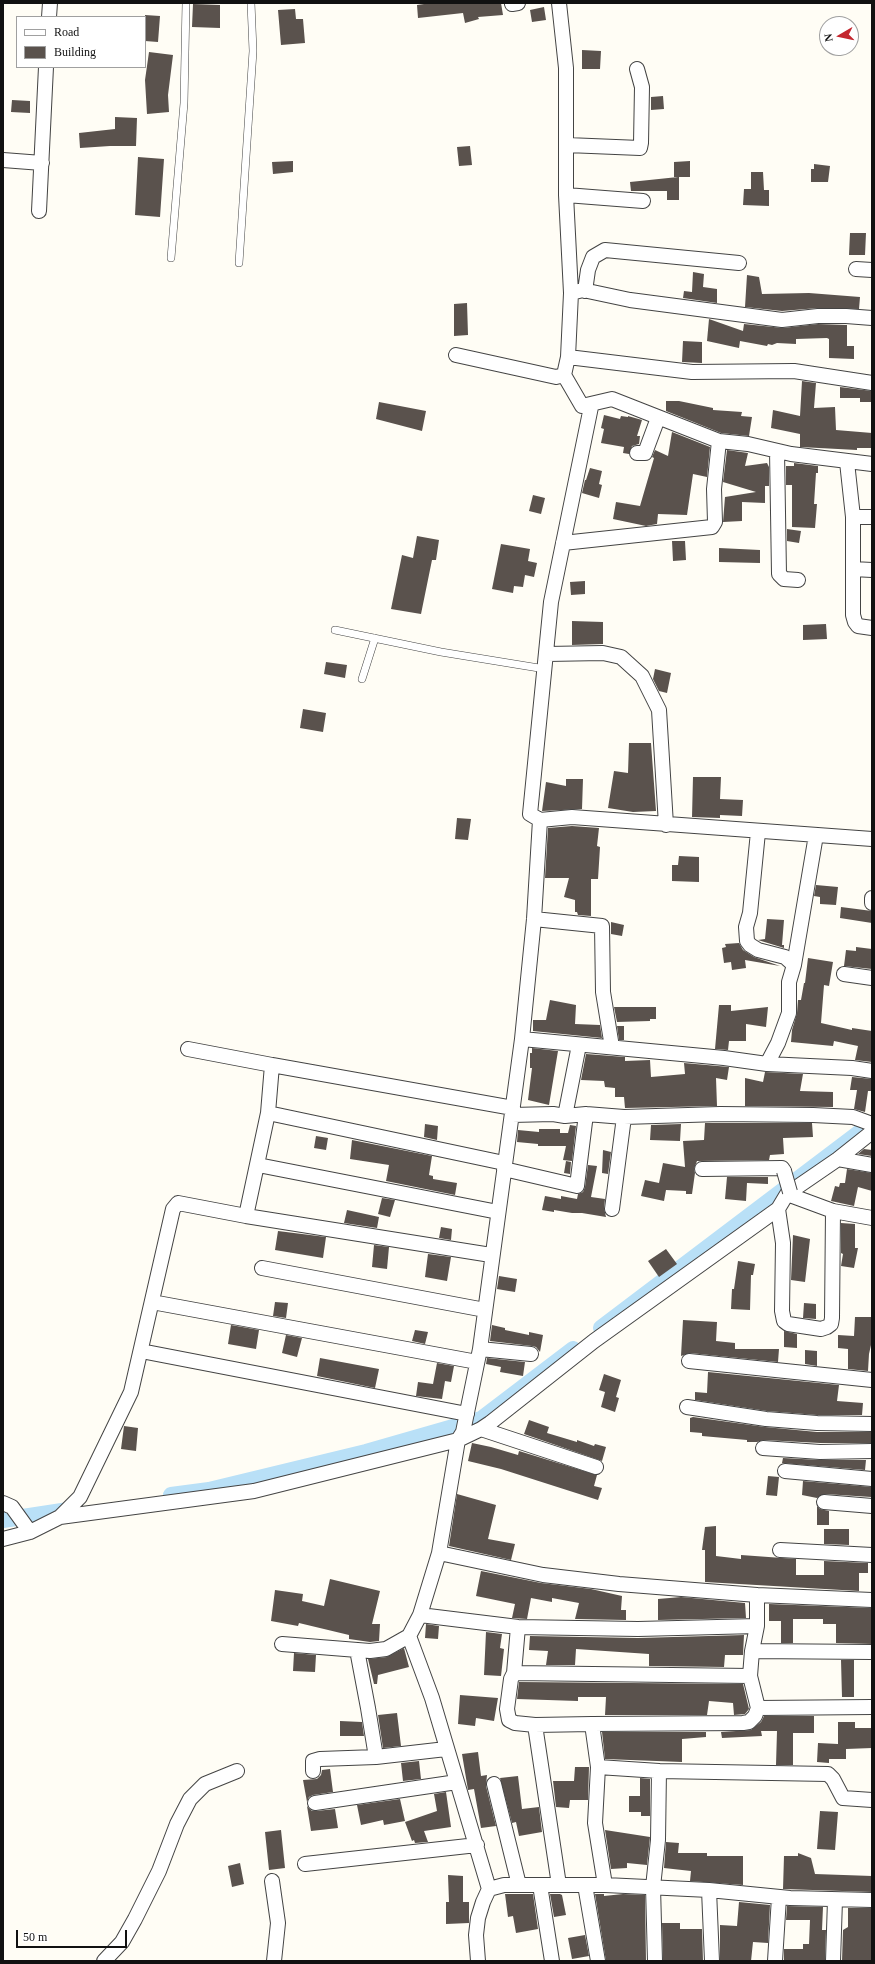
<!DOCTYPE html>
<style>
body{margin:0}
#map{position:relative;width:875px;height:1964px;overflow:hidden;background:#fffdf5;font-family:"Times New Roman",serif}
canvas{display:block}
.frame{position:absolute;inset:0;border:4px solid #111;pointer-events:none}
.legend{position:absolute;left:16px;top:16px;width:130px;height:52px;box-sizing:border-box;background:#fff;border:1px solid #a0a0a0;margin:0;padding:5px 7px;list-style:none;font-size:12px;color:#111}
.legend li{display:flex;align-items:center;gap:8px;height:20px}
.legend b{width:20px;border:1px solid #a0a0a0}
.north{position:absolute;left:819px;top:16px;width:40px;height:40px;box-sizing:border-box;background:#fff;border:1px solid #a0a0a0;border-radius:50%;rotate:261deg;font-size:11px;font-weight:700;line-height:16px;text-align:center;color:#111}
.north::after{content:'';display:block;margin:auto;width:14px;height:18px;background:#c4262e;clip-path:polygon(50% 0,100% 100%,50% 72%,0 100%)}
.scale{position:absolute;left:16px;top:1930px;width:111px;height:18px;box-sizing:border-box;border:2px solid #111;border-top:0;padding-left:5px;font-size:12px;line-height:14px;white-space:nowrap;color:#111;-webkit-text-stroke:3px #fff;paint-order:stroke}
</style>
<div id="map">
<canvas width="875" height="1964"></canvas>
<div class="frame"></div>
<ul class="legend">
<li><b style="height:5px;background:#fff"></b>Road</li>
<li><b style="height:11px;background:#5a524d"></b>Building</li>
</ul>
<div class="north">N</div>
<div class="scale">50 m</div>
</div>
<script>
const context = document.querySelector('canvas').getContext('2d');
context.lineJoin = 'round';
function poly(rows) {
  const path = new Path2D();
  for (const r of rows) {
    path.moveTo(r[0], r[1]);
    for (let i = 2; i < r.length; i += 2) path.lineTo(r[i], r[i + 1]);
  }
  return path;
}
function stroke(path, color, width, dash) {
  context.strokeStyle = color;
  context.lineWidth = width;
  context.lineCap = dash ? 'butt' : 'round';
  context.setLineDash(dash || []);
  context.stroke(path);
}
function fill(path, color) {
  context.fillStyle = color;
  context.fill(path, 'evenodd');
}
stroke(poly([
 [601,1328,872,1123],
 [171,1495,209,1490,366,1452,481,1419,573,1349],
 [3,1520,75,1509]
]), '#b9e0f7', 16);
fill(poly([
 [431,3,501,3,503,15,478,17,479,19,465,23,463,13,418,18,417,5],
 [193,4,220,5,220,28,192,27],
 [544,7,546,20,532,22,530,10],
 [295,9,296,19,303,19,305,43,281,45,278,10],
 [145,15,160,16,158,42,145,41],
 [582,50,601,51,600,69,582,69],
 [149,52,173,55,168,95,169,112,147,114,145,80],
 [663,96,664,109,651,110,651,97],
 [12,100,30,101,30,113,11,112],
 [115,117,137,118,136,146,110,146,80,148,79,133,115,129],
 [470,146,472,165,459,166,457,147],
 [138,157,164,159,160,217,135,215],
 [293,161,293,172,273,174,272,162],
 [690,161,690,177,679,177,679,200,667,200,667,191,631,191,630,182,678,177,674,178,674,162],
 [814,164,830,166,828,182,811,182,811,169,814,169],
 [751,172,763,172,764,190,769,190,769,206,743,205,744,189,751,189],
 [850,233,866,233,865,255,849,255],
 [693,272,704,274,703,287,717,289,717,303,683,298,684,291,692,292],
 [747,275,759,277,762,294,809,293,860,297,859,309,818,308,782,311,745,307],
 [467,303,468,335,454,336,454,304],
 [709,319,743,331,744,324,783,328,818,324,847,325,847,346,854,346,854,359,829,358,829,339,827,338,796,339,796,344,777,343,772,345,768,344,767,346,740,341,739,348,707,341],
 [683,341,702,342,702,363,682,362],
 [802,381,816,383,814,408,835,407,836,430,872,433,872,448,857,448,857,450,800,447,800,434,771,428,773,410,800,416],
 [840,387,872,391,872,402,860,402,860,398,840,398],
 [666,401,679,401,713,408,713,410,742,412,741,416,752,417,749,436,721,433,666,411],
 [379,402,426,411,422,431,376,419],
 [604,415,620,419,621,416,628,417,628,416,642,420,637,436,640,436,639,444,632,446,629,454,623,453,624,447,601,443,604,429,601,428],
 [672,432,710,447,707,477,693,474,687,515,658,514,657,524,646,526,613,519,616,502,640,506,654,458,652,457,655,450,668,456],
 [727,450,748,453,745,466,767,463,769,467,769,486,765,486,765,503,742,502,742,521,723,522,725,497,756,492,723,482],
 [794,463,818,466,818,473,816,473,814,504,817,504,815,528,792,527,792,485,786,485,786,466,794,466],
 [590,468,602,471,599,484,602,485,599,498,582,493,585,480,586,480],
 [533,495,545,498,541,514,529,511],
 [787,529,801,531,799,543,787,541],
 [417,536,439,540,436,560,432,560,421,614,391,609,402,555,413,558],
 [672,541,685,541,686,560,673,561],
 [501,544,530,549,528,561,537,563,534,577,525,575,523,587,514,586,513,593,492,589],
 [719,548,760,550,760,563,719,562],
 [585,581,585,594,571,595,570,582],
 [572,621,603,622,603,644,572,645],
 [826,624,827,639,803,640,803,625],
 [326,662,347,665,345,678,324,674],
 [655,669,671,673,667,693,659,691,653,679],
 [303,709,326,713,323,732,300,728],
 [629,743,651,743,656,811,633,812,608,808,614,771,628,773],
 [693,777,721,777,720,799,743,800,742,816,720,815,720,818,692,817],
 [566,779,583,779,582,809,542,811,546,782,566,786],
 [457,818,471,819,468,840,455,839],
 [572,826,599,828,597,846,600,847,598,879,591,879,591,916,578,915,577,912,575,912,575,900,564,897,569,878,545,878,548,828],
 [679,856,699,857,699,882,672,881,672,865,678,865],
 [816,885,838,887,836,905,820,904,820,897,814,896],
 [841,907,872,911,872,923,840,918],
 [767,919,784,920,782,945,784,945,784,948,758,940,765,939],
 [611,922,624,925,622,936,611,934],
 [739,943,743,950,754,957,780,966,745,960,746,968,732,970,731,962,724,963,722,948,726,947,725,944],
 [856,947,872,949,872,969,844,966,846,950,856,951],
 [808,958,833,962,829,986,824,985,821,1023,852,1030,852,1028,872,1031,872,1062,855,1060,858,1046,834,1041,833,1046,791,1042,792,1030,797,1013,798,1000,801,1000,804,983,805,983],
 [550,1000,576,1005,575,1024,600,1025,602,1038,533,1031,533,1020,546,1020],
 [719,1005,731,1005,731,1011,768,1007,766,1027,746,1024,746,1041,729,1041,728,1050,715,1049],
 [614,1007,656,1007,656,1019,650,1019,650,1021,617,1022],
 [617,1026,624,1026,624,1040,619,1040],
 [532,1048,558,1051,549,1105,528,1100,532,1068,530,1068,530,1053,532,1053],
 [586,1054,625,1057,625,1061,650,1060,651,1077,685,1074,684,1063,729,1067,727,1080,716,1078,717,1106,625,1108,624,1097,615,1097,615,1088,605,1087,604,1081,581,1080],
 [765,1072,803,1074,800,1091,833,1092,833,1107,745,1106,745,1078,763,1082],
 [852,1077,872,1079,871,1091,868,1091,865,1112,854,1109,857,1090,850,1090],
 [705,1123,812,1123,813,1137,783,1138,784,1154,770,1155,769,1160,697,1161,694,1169,695,1173,692,1194,686,1194,686,1191,666,1190,664,1201,641,1196,645,1180,659,1183,663,1163,685,1167,683,1141,704,1140],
 [425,1124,438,1126,437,1140,424,1137],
 [681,1124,680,1141,650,1140,651,1125],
 [570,1125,576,1126,572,1161,563,1160,566,1146,538,1146,538,1144,517,1142,518,1130,539,1132,539,1129,560,1129,560,1133,568,1133],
 [316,1136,328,1138,326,1150,314,1148],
 [352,1140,432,1156,429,1175,433,1176,433,1179,457,1183,455,1195,386,1181,389,1165,350,1159],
 [864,1149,872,1150,872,1156,858,1154],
 [603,1150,611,1152,608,1174,602,1173],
 [566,1161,571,1162,570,1174,564,1173],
 [588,1165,597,1166,591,1197,605,1199,604,1208,606,1217,582,1213,572,1213,554,1210,554,1212,542,1210,545,1196,561,1199,561,1196,577,1199,578,1194,583,1192,585,1187],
 [847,1169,872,1173,872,1191,858,1187,854,1206,831,1201,835,1186,839,1187,840,1183,845,1183],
 [727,1177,768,1177,768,1184,747,1183,746,1201,725,1199],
 [382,1198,395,1200,390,1217,378,1214],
 [347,1210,379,1217,377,1228,344,1223],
 [841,1223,855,1224,855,1248,858,1248,854,1268,841,1266,843,1254,841,1253],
 [441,1227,452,1229,451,1240,439,1238],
 [278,1231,326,1237,323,1258,275,1250],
 [793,1235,810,1239,805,1282,791,1280],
 [374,1245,389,1247,387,1269,372,1267],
 [666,1249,677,1264,659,1277,648,1261],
 [428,1254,451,1257,447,1281,425,1277],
 [738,1261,755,1264,753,1275,751,1275,750,1310,731,1309,732,1289,734,1289],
 [499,1276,517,1279,515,1292,497,1289],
 [275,1302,288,1303,286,1318,273,1316],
 [804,1303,816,1304,816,1319,803,1318],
 [855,1317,872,1317,872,1345,871,1345,869,1354,868,1371,848,1369,848,1349,838,1348,838,1335,854,1336],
 [683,1320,717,1322,716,1341,735,1343,735,1349,779,1349,778,1362,690,1353,681,1356],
 [231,1325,259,1330,256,1349,228,1344],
 [492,1325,505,1328,505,1330,529,1335,529,1332,543,1335,540,1352,536,1347,532,1346,490,1341],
 [415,1330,428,1332,425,1344,412,1341],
 [784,1331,797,1334,797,1348,784,1347],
 [286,1335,302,1338,297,1357,282,1353],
 [805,1350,817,1351,817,1366,805,1364],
 [320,1358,379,1369,375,1388,317,1376],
 [487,1358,525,1362,523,1376,500,1372,501,1367,486,1364],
 [437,1363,454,1366,451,1382,445,1381,442,1399,416,1396,418,1382,433,1384],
 [708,1372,839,1385,837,1401,863,1403,862,1415,817,1415,767,1411,695,1400,695,1392,707,1393],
 [604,1374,621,1380,616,1397,619,1398,615,1412,601,1407,605,1392,599,1390],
 [693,1417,765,1427,817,1432,872,1432,872,1443,820,1443,764,1440,757,1442,747,1442,747,1440,702,1436,702,1433,690,1432,690,1418],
 [529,1420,549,1427,547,1433,577,1442,577,1440,594,1446,595,1444,606,1447,602,1461,524,1434],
 [124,1426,138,1428,136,1451,121,1449],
 [472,1443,491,1447,518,1455,519,1451,597,1475,594,1486,602,1488,598,1500,501,1469,468,1461],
 [783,1458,820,1460,866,1460,865,1470,782,1463],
 [768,1476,779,1477,777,1496,766,1495],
 [803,1481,872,1487,871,1497,825,1494,817,1498,802,1495],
 [457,1494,496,1505,488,1539,515,1544,511,1560,449,1546],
 [817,1506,820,1509,829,1511,829,1525,817,1525],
 [716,1526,716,1556,741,1559,741,1555,796,1559,796,1575,824,1575,824,1561,868,1563,868,1573,859,1573,859,1591,705,1582,705,1550,702,1550,705,1527],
 [824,1529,849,1529,849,1545,824,1544],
 [481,1571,541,1583,591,1589,622,1596,621,1610,626,1610,626,1620,575,1619,579,1603,552,1598,552,1602,531,1598,527,1619,512,1618,515,1604,476,1596],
 [330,1579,380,1591,372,1624,380,1624,379,1641,370,1642,349,1639,349,1635,299,1623,298,1626,271,1621,275,1590,303,1594,302,1601,324,1606],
 [681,1597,745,1603,746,1618,658,1620,658,1599],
 [769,1604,872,1608,872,1644,836,1643,836,1624,823,1624,823,1619,793,1619,793,1643,781,1643,781,1621,769,1621],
 [426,1624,439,1626,438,1639,425,1638],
 [486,1632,502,1634,500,1648,504,1649,501,1676,484,1675],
 [744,1635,743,1655,725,1655,724,1667,649,1666,649,1654,576,1649,575,1665,546,1665,548,1651,529,1650,530,1636,638,1638],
 [404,1648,409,1667,378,1675,377,1684,374,1684,368,1659,387,1657],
 [294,1653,316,1655,315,1672,293,1671],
 [841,1660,854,1660,854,1697,842,1697],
 [519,1682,743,1684,749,1709,745,1714,734,1715,733,1703,709,1701,707,1715,605,1715,606,1697,578,1697,578,1701,517,1699],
 [460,1695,498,1698,494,1721,476,1718,475,1726,458,1724],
 [397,1713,401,1746,383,1748,378,1715],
 [764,1716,814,1716,814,1733,793,1733,793,1765,776,1765,777,1731,761,1731,762,1736,722,1738,721,1732,751,1730,761,1722],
 [340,1721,362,1722,364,1736,340,1736],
 [838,1722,855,1722,855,1728,872,1728,872,1748,846,1749,846,1759,829,1759,829,1763,817,1762,818,1743,838,1744],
 [602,1732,706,1732,706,1737,682,1739,682,1762,605,1759],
 [478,1752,481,1776,487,1775,486,1786,496,1826,481,1828,474,1789,468,1790,462,1754],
 [419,1761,421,1779,403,1781,401,1763],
 [575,1767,589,1767,588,1800,570,1800,569,1808,556,1807,553,1781,574,1781],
 [330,1769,333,1792,313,1795,309,1797,307,1802,303,1780,317,1779,321,1775,322,1770],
 [518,1776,522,1809,539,1807,542,1832,519,1836,516,1822,512,1823,500,1778],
 [640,1778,650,1779,650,1816,641,1816,641,1812,629,1812,629,1796,640,1796],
 [446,1792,451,1827,424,1831,428,1842,415,1843,414,1840,412,1841,405,1822,437,1811,434,1794],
 [400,1799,405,1821,384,1825,383,1820,361,1825,357,1805],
 [307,1806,312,1811,316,1811,335,1809,338,1828,311,1831],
 [820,1811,838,1812,835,1850,817,1849],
 [281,1830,285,1868,269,1870,265,1832],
 [605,1830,650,1837,647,1865,627,1863,627,1868,611,1869],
 [666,1842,679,1843,678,1853,707,1853,707,1856,743,1856,743,1885,690,1881,691,1871,664,1868],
 [798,1853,811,1858,815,1874,872,1876,872,1892,783,1889,784,1856,798,1856],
 [240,1863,244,1884,232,1887,228,1866],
 [448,1875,463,1876,463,1902,469,1902,469,1923,446,1924,446,1902,449,1902],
 [505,1894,533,1894,538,1929,516,1933,513,1916,508,1917],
 [550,1894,560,1894,562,1895,566,1915,554,1917],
 [595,1894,604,1894,604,1896,623,1894,645,1895,646,1961,606,1961],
 [739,1902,770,1905,768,1943,753,1942,751,1961,720,1961,720,1925,737,1926],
 [787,1906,823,1907,822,1930,826,1930,825,1961,784,1961,784,1949,803,1949,803,1944,809,1944,810,1920,786,1920],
 [848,1908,872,1908,872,1961,842,1961,843,1930,848,1927],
 [662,1923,680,1923,680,1929,702,1929,703,1961,663,1961],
 [585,1935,589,1956,572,1959,568,1938]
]), '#5a524d');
const service = poly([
 [171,258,184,103,186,3],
 [239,263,253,51,251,3],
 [335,630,441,652,545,669],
 [362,679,375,638]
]);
const minor = poly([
 [559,3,566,68,566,195,571,293,568,357,564,375,582,406],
 [512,4,518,3],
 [49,17,50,3],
 [567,145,640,148,641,143,642,87,637,69],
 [3,160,42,163],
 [566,195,643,201],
 [39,211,46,67],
 [856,269,872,270],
 [585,291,588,270,593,257,605,250,739,263],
 [571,293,583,290,630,300,782,320,818,316,846,316,872,318],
 [456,355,556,377,564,375],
 [568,357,692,372,794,371,872,383],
 [582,406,591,407,551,602,530,814,540,820,572,817,872,839],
 [582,406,612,399,719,441,748,444,791,454,872,464],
 [777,451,779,574,784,579,798,580],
 [637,453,645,453,658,418],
 [847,462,853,517,853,615,855,622,858,626,872,628],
 [853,517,872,517],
 [563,543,712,527,715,522,714,489,719,441],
 [853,569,872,570],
 [547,654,603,653,621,657,642,676,659,710,666,825],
 [758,832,750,913,746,927,747,941,750,945,758,950,785,957,794,965,789,982,789,1013,778,1043,767,1064],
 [872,903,872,898],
 [534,919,602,926,603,992,612,1047],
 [794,965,816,835],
 [844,974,872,978],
 [522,1039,724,1058,767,1064,852,1068,872,1071],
 [188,1049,272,1065],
 [268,1113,504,1163],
 [512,1115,553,1114,565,1116,586,1114,624,1117,720,1114,813,1115,853,1117,872,1124],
 [565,1116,579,1045],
 [838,1159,872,1165],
 [258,1165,498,1212],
 [504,1169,577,1186,586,1114],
 [702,1169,782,1168,784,1171],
 [787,1194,833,1211,872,1218],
 [612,1209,624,1117],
 [778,1209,783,1243,782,1311,784,1321,788,1324,821,1329,827,1327,831,1324,832,1318,833,1211],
 [246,1216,268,1113,272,1065,513,1108],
 [262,1268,485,1310],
 [152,1302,477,1362],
 [480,1349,531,1354],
 [141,1351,467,1414],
 [689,1361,872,1380],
 [687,1407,766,1419,817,1423,872,1424],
 [481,1429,596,1467],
 [763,1448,820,1452,872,1451],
 [785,1471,872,1479],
 [824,1502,872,1506],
 [3,1503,12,1507,30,1532],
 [60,1517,80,1497,131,1392,173,1209,178,1203,246,1216,491,1255],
 [3,1539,30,1532,60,1517,254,1491,458,1440,481,1429,490,1423,594,1341,778,1209,787,1194,838,1159,872,1132],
 [780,1550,872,1555],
 [439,1553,543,1575,619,1584,757,1595],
 [420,1615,518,1627,638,1629,757,1626],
 [518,1627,514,1673,750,1676,758,1708,872,1707],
 [282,1644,370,1651,386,1649,409,1636],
 [357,1650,368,1708,376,1757],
 [752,1651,872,1652],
 [514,1673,511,1679,507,1709,509,1720,515,1723,535,1725,592,1724,598,1767,595,1823,605,1885],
 [750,1676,752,1651,757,1626,757,1595,872,1600],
 [592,1724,743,1723,749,1722,755,1716,758,1708],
 [535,1725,559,1885],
 [598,1767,659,1771],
 [313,1771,313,1761,320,1759,376,1757,446,1749],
 [494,1784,519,1885],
 [315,1803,457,1782],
 [305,1864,477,1845],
 [272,1881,278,1923,274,1961],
 [540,1885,552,1961],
 [585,1885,598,1961],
 [489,1889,432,1698,409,1636,420,1615,439,1553,458,1440,463,1432,480,1349,522,1039,534,919,540,820],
 [709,1890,712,1961],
 [104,1961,122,1942,135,1919,159,1871,177,1824,190,1799,205,1784,237,1771],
 [478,1961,476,1935,478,1918,483,1902,489,1889,504,1885,605,1885,709,1890,790,1898,872,1900],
 [655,1961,653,1887,658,1840,659,1771,828,1774,833,1779,843,1798,872,1800],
 [775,1961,779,1897],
 [833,1961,835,1900]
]);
stroke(service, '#444', 8);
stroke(minor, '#444', 16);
stroke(service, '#fff', 7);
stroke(minor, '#fff', 14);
const minorBridge = poly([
 [784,1171,790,1192]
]);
stroke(minorBridge, '#444', 16, []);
stroke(minorBridge, '#fff', 14);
</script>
